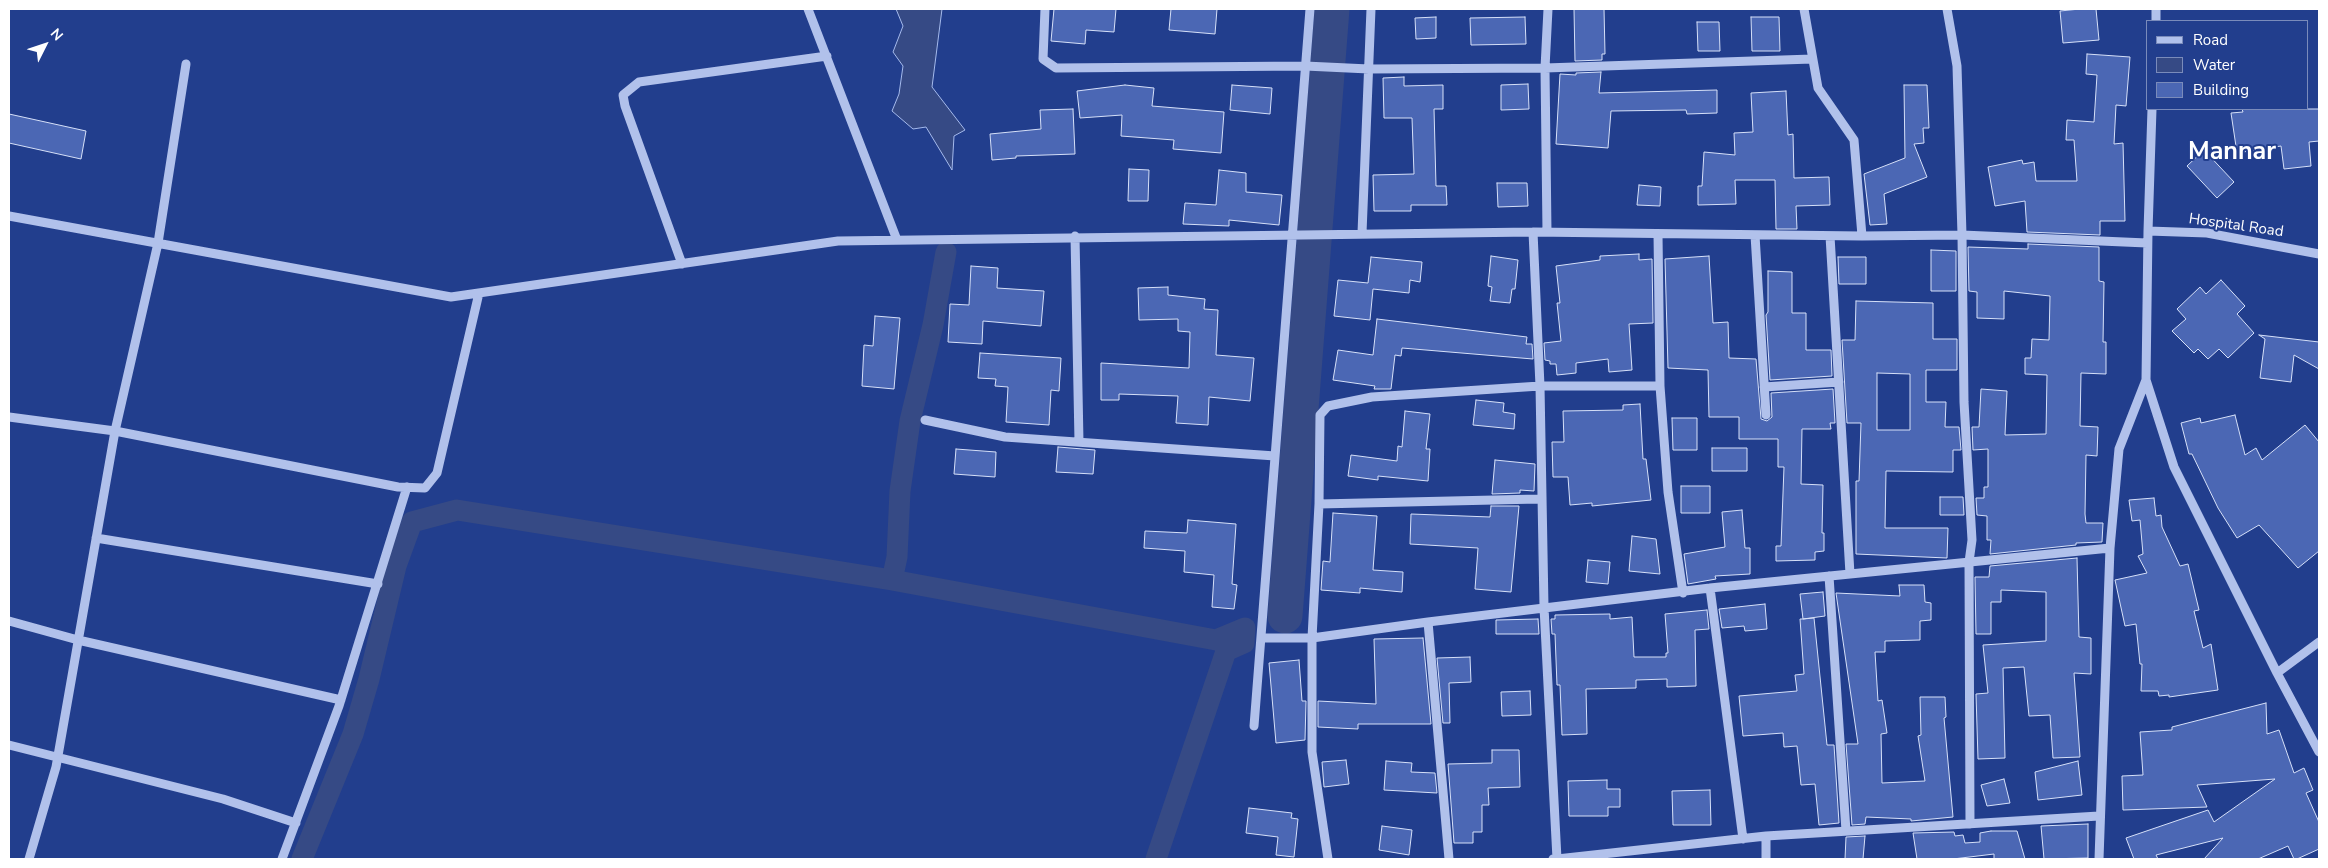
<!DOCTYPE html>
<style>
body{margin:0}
#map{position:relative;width:2328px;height:868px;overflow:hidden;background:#223e8d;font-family:"Nunito Sans",sans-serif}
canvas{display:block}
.frame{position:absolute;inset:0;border:10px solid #fff;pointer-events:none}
.legend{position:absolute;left:2146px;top:20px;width:162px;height:90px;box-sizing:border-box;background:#223e8d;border:1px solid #7a8bbb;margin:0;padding:6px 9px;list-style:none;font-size:15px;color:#fff}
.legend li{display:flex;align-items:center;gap:10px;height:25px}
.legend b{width:25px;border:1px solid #7a8bbb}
.north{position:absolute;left:20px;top:20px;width:50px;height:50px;-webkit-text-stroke:4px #223e8d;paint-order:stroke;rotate:49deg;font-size:14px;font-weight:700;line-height:20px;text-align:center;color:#fff}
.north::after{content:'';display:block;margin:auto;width:18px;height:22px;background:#fff;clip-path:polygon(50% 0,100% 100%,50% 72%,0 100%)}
</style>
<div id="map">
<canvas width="2328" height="868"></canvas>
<div class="frame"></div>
<ul class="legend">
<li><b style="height:6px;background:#b1c1eb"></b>Road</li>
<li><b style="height:14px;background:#364a85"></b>Water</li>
<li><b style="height:14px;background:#4b67b4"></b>Building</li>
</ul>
<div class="north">N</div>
</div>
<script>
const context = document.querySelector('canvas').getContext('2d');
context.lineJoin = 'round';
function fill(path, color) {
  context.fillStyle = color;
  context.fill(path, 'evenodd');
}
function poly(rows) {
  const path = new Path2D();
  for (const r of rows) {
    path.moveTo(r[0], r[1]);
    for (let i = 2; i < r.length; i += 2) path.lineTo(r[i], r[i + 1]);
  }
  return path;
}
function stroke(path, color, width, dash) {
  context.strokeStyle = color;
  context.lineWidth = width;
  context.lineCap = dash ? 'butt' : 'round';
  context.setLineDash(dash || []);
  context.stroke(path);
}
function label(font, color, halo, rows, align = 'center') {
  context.font = font + ' "Nunito Sans",sans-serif';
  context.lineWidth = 4;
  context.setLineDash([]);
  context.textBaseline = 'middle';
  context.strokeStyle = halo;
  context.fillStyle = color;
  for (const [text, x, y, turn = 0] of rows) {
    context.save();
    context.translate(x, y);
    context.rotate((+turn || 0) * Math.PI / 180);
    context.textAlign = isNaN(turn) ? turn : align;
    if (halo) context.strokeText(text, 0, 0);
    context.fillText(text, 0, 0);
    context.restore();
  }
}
const water = poly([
 [896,9,942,9,932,87,965,130,954,136,952,170,926,127,913,129,892,111,899,94,903,66,893,52,903,26,896,9]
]);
fill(water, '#364a85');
stroke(water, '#a5baec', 1);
stroke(poly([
 [946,252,933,325,910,421,900,491,897,557,892,580,1216,640,1245,628,1244,643,1226,651,1156,859],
 [302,859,353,734,369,679,396,566,412,522,457,510,892,580]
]), '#364a85', 21);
stroke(poly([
 [1285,616,1332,9]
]), '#364a85', 35);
const building = poly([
 [1054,9,1116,9,1114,32,1086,30,1085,44,1051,41,1054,9],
 [1171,9,1217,9,1215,34,1169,30,1171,9],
 [1574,9,1604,9,1605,54,1602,54,1602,60,1575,61,1574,9],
 [2080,9,2096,9,2099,40,2063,43,2060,11,2080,9],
 [1436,17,1436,38,1416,39,1415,18,1436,17],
 [1525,17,1526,44,1471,45,1470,18,1525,17],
 [1751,17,1779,17,1780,51,1752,51,1751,17],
 [1697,22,1719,22,1720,51,1698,51,1697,22],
 [2087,54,2130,57,2126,106,2116,105,2114,144,2123,143,2125,221,2100,221,2100,235,2027,232,2025,201,1995,206,1988,167,2022,160,2023,164,2034,162,2036,181,2077,181,2074,140,2066,140,2067,120,2094,122,2097,75,2086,74,2087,54],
 [1601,72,1599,93,1717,90,1717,113,1687,114,1686,110,1611,111,1608,148,1556,144,1560,74,1576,75,1576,73,1601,72],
 [1404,77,1404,86,1443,85,1443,109,1434,109,1436,186,1446,186,1447,205,1411,205,1411,211,1374,211,1373,175,1414,174,1412,118,1384,118,1383,78,1404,77],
 [1528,84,1529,109,1501,110,1501,85,1528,84],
 [1125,85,1154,88,1152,106,1224,112,1221,153,1173,149,1174,140,1121,136,1122,115,1080,118,1077,91,1125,85],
 [1232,85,1272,88,1270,114,1230,110,1232,85],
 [1904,85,1927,85,1929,128,1923,128,1924,143,1914,144,1927,177,1884,194,1887,224,1870,225,1864,174,1905,158,1904,85],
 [1786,91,1788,135,1793,134,1794,178,1829,177,1830,205,1796,206,1797,229,1776,229,1775,180,1735,180,1736,204,1698,205,1698,186,1702,186,1704,152,1735,155,1734,133,1753,132,1751,93,1786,91],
 [1073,109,1075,154,1016,156,1016,158,992,160,990,134,1041,129,1040,110,1073,109],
 [2242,109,2319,109,2319,141,2309,142,2311,166,2284,169,2281,146,2237,153,2231,113,2243,112,2242,109],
 [9,114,86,131,81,159,9,143,9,114],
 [2204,150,2234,182,2217,198,2187,166,2204,150],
 [1129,169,1149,170,1148,201,1128,201,1129,169],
 [1219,170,1246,173,1246,192,1282,195,1279,225,1229,220,1229,226,1183,224,1185,203,1216,205,1219,170],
 [1497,183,1527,183,1528,206,1498,207,1497,183],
 [1639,185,1661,187,1660,206,1637,205,1639,185],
 [2028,244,2099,247,2099,281,2104,282,2103,342,2106,342,2106,374,2081,373,2080,426,2098,427,2097,456,2086,455,2085,514,2086,523,2103,523,2102,542,2076,543,2076,545,1990,554,1991,540,1987,540,1987,516,1977,515,1976,498,1984,498,1984,487,1988,487,1988,449,1973,450,1972,427,1979,427,1981,389,2007,391,2005,435,2046,434,2047,375,2025,374,2025,358,2031,358,2032,339,2049,340,2050,296,2004,291,2004,319,1977,318,1977,292,1969,291,1968,247,2028,249,2028,244],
 [1931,250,1956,251,1956,291,1931,291,1931,250],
 [1639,254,1639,260,1652,259,1653,323,1629,324,1632,370,1609,372,1608,359,1576,363,1576,373,1557,375,1556,364,1550,364,1550,361,1545,360,1544,343,1561,341,1557,303,1560,303,1556,266,1600,260,1600,256,1639,254],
 [1491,256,1518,260,1515,289,1512,289,1510,303,1490,301,1492,287,1488,286,1491,256],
 [1709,256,1713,323,1728,322,1729,358,1756,359,1761,419,1767,421,1772,417,1771,393,1833,389,1835,423,1830,423,1831,429,1802,429,1801,484,1823,485,1822,533,1824,533,1824,551,1815,552,1815,560,1776,561,1776,546,1781,546,1784,467,1778,467,1778,439,1739,439,1739,417,1709,417,1708,370,1668,368,1665,259,1709,256],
 [1371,257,1422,262,1420,282,1410,280,1409,293,1373,289,1370,320,1334,316,1338,280,1368,283,1371,257],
 [1838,257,1866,257,1866,284,1839,284,1838,257],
 [971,266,998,268,997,288,1044,291,1041,326,983,321,982,344,948,342,950,304,969,305,971,266],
 [1768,271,1792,272,1792,313,1806,313,1806,350,1831,350,1832,376,1770,380,1766,315,1768,312,1768,271],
 [2221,280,2245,306,2237,314,2254,333,2228,358,2219,349,2208,359,2198,349,2194,353,2172,331,2186,319,2177,309,2200,287,2206,294,2221,280],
 [1168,287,1168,295,1205,299,1204,309,1218,310,1216,355,1254,358,1250,401,1209,397,1208,425,1176,423,1178,396,1119,394,1119,400,1101,400,1101,363,1189,368,1190,332,1178,331,1178,319,1139,320,1138,288,1168,287],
 [1856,301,1933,303,1933,339,1957,339,1957,370,1926,370,1926,402,1946,402,1945,427,1959,427,1961,450,1953,450,1953,472,1886,471,1885,528,1948,528,1947,558,1856,554,1856,481,1859,481,1861,423,1847,423,1842,340,1855,340,1856,301],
 [1877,373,1910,374,1910,430,1877,430,1877,373],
 [875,316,900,318,894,389,862,386,864,345,873,346,875,316],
 [1377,319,1527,337,1526,344,1532,344,1533,359,1402,348,1401,356,1395,355,1391,389,1374,389,1375,386,1333,380,1338,350,1373,355,1377,319],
 [2259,335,2319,342,2319,369,2294,355,2291,382,2260,378,2265,339,2259,335],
 [980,353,1061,358,1059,391,1051,390,1049,425,1006,422,1008,387,995,386,996,379,978,378,980,353],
 [1476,400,1504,403,1503,412,1515,414,1514,429,1473,425,1476,400],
 [1640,404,1643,459,1646,459,1651,500,1592,506,1592,503,1570,505,1568,477,1553,477,1552,442,1564,442,1563,411,1623,410,1623,405,1640,404],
 [1405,411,1430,414,1426,449,1430,449,1428,481,1378,476,1378,480,1348,476,1351,455,1397,461,1398,446,1402,447,1405,411],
 [2235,415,2245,455,2256,448,2262,460,2305,425,2319,442,2319,551,2298,568,2259,525,2237,538,2218,508,2192,454,2189,454,2181,423,2200,418,2201,423,2235,415],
 [1672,418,1697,418,1697,450,1673,450,1672,418],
 [1058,447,1095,450,1093,474,1056,472,1058,447],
 [1712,448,1747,448,1747,471,1712,471,1712,448],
 [956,449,996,452,995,477,954,474,956,449],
 [1495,460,1535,464,1534,491,1520,490,1520,493,1492,494,1495,460],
 [1681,486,1710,486,1710,513,1681,513,1681,486],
 [1940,497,1963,497,1964,515,1940,515,1940,497],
 [2154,498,2156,516,2161,515,2162,527,2180,566,2188,564,2199,610,2194,611,2203,648,2211,644,2218,690,2169,697,2169,695,2159,696,2158,691,2141,691,2142,664,2140,664,2136,624,2125,626,2115,580,2147,573,2138,556,2143,554,2140,520,2132,521,2129,500,2154,498],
 [1491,506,1519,506,1511,592,1475,589,1478,548,1410,544,1411,514,1490,517,1491,506],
 [1742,510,1745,548,1750,548,1750,574,1715,576,1716,579,1688,584,1684,554,1725,547,1722,512,1742,510],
 [1333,513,1377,516,1373,570,1403,572,1402,592,1360,588,1360,593,1321,590,1323,561,1330,562,1333,513],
 [1188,520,1236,524,1232,584,1237,585,1234,609,1212,607,1214,575,1184,572,1185,551,1144,548,1145,531,1187,533,1188,520],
 [1632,536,1656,539,1660,574,1629,571,1632,536],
 [2077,558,2079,637,2091,638,2091,674,2074,673,2080,757,2053,758,2050,715,2029,716,2024,667,2003,668,2005,758,1978,759,1976,694,1988,693,1983,645,2046,641,2046,592,2001,590,2001,602,1991,602,1991,634,1976,634,1975,577,1989,577,1990,566,2077,558],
 [1588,560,1610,562,1608,584,1586,582,1588,560],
 [1899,585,1924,585,1925,602,1931,603,1931,620,1920,621,1920,640,1885,641,1885,652,1875,652,1878,701,1882,700,1887,733,1881,734,1882,783,1925,781,1918,736,1921,735,1920,697,1945,697,1946,717,1944,718,1953,817,1911,821,1911,819,1866,817,1865,824,1852,825,1846,744,1858,744,1836,593,1900,596,1899,585],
 [1823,592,1825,616,1803,619,1814,618,1827,745,1834,745,1839,823,1819,825,1815,784,1801,785,1797,746,1784,747,1783,733,1743,736,1739,696,1797,691,1795,675,1804,674,1800,619,1803,619,1800,594,1823,592],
 [1765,604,1767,629,1745,631,1744,626,1722,628,1719,609,1765,604],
 [1707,610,1709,629,1695,630,1696,686,1667,687,1667,679,1636,680,1636,688,1586,689,1587,734,1562,735,1560,685,1557,685,1555,634,1552,634,1551,619,1555,619,1555,615,1610,614,1610,619,1632,617,1634,657,1666,657,1666,653,1668,653,1665,614,1707,610],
 [1538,619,1539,634,1496,634,1496,620,1538,619],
 [1423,638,1431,724,1358,724,1358,729,1318,727,1318,701,1376,704,1374,639,1423,638],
 [1470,657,1471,682,1449,683,1450,723,1443,723,1437,658,1470,657],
 [1299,660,1302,701,1306,701,1305,740,1276,743,1269,663,1299,660],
 [1530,691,1531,715,1502,716,1501,692,1530,691],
 [2266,703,2267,734,2279,730,2294,773,2304,768,2313,790,2306,793,2319,822,2319,849,2297,859,2294,859,2288,846,2258,859,2204,859,2223,838,2156,855,2158,859,2134,859,2126,838,2208,810,2214,822,2275,779,2197,785,2207,807,2123,810,2122,776,2143,775,2140,732,2172,730,2172,727,2266,703],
 [1492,750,1519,750,1520,787,1488,788,1489,805,1482,805,1482,832,1473,832,1473,843,1454,843,1448,764,1492,763,1492,750],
 [1346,760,1349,784,1324,787,1322,762,1346,760],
 [1386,761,1412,763,1411,772,1435,773,1437,793,1384,790,1386,761],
 [2078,761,2082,795,2038,800,2035,772,2078,761],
 [2004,779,2010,803,1987,806,1981,785,2004,779],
 [1607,780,1607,789,1620,789,1620,807,1608,807,1608,816,1569,816,1568,781,1607,780],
 [1710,790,1711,825,1673,825,1672,791,1710,790],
 [1249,808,1292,813,1291,818,1298,819,1294,857,1276,855,1278,837,1246,833,1249,808],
 [2088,824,2088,858,2044,859,2041,826,2088,824],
 [1382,826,1412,830,1409,855,1379,850,1382,826],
 [1991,831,2017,831,2025,859,1994,859,1994,854,1953,859,1917,859,1913,833,1954,832,1955,836,1963,835,1965,843,1980,842,1980,833,1991,831],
 [1865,836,1863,859,1845,859,1846,837,1865,836]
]);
fill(building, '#4b67b4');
stroke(building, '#d6e0f8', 1);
stroke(poly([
 [808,9,897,240],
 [1045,9,1043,59,1056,68,1305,66,1369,69,1545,68,1812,59],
 [1804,9,1818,88,1854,140,1862,236],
 [1947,9,1957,66,1962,235,1964,402,1972,540,1969,562,1970,824],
 [2156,21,2156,9],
 [2152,109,2148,231,2146,380,2174,467,2277,673,2319,752],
 [9,216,451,297,838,241,1533,232,1862,236,1962,235,2147,243],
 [2148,231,2207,233,2319,254],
 [1547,232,1545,68,1548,9],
 [1362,233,1371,9],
 [1658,234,1660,386],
 [1755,235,1766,415],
 [1075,236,1079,442],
 [1830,236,1850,574],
 [682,264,625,106,623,95,639,82,827,56],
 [1764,387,1839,382],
 [9,417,115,431,398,487,425,488,437,473,479,293],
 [925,420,1005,437,1275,456],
 [1319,504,1538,499,1542,501],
 [96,538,378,584],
 [1829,576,1846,831],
 [1710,588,1743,839],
 [9,621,78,640,341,700],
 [1428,622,1312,638,1319,504,1320,415,1328,406,1372,397,1540,386,1533,232],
 [1261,638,1312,638,1312,752,1328,859],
 [2277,673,2319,642],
 [1254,726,1310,9],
 [9,745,223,799,296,823],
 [1766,836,2099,816],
 [29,859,56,767,115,431,158,243,186,64],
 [282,859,339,706,407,487],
 [1449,859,1428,622,1710,588,2110,548],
 [1553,859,1557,859,1544,607,1540,386,1660,386,1668,492,1683,593],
 [1557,859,1766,836,1766,859],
 [2099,859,2110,548,2119,449,2146,380]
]), '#b1c1eb', 9);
label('15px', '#fff', '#223e8d', [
 ["Hospital Road",2236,226,8]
]);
label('bold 25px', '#fff', '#223e8d', [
 ["Mannar",2232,153]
]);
</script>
